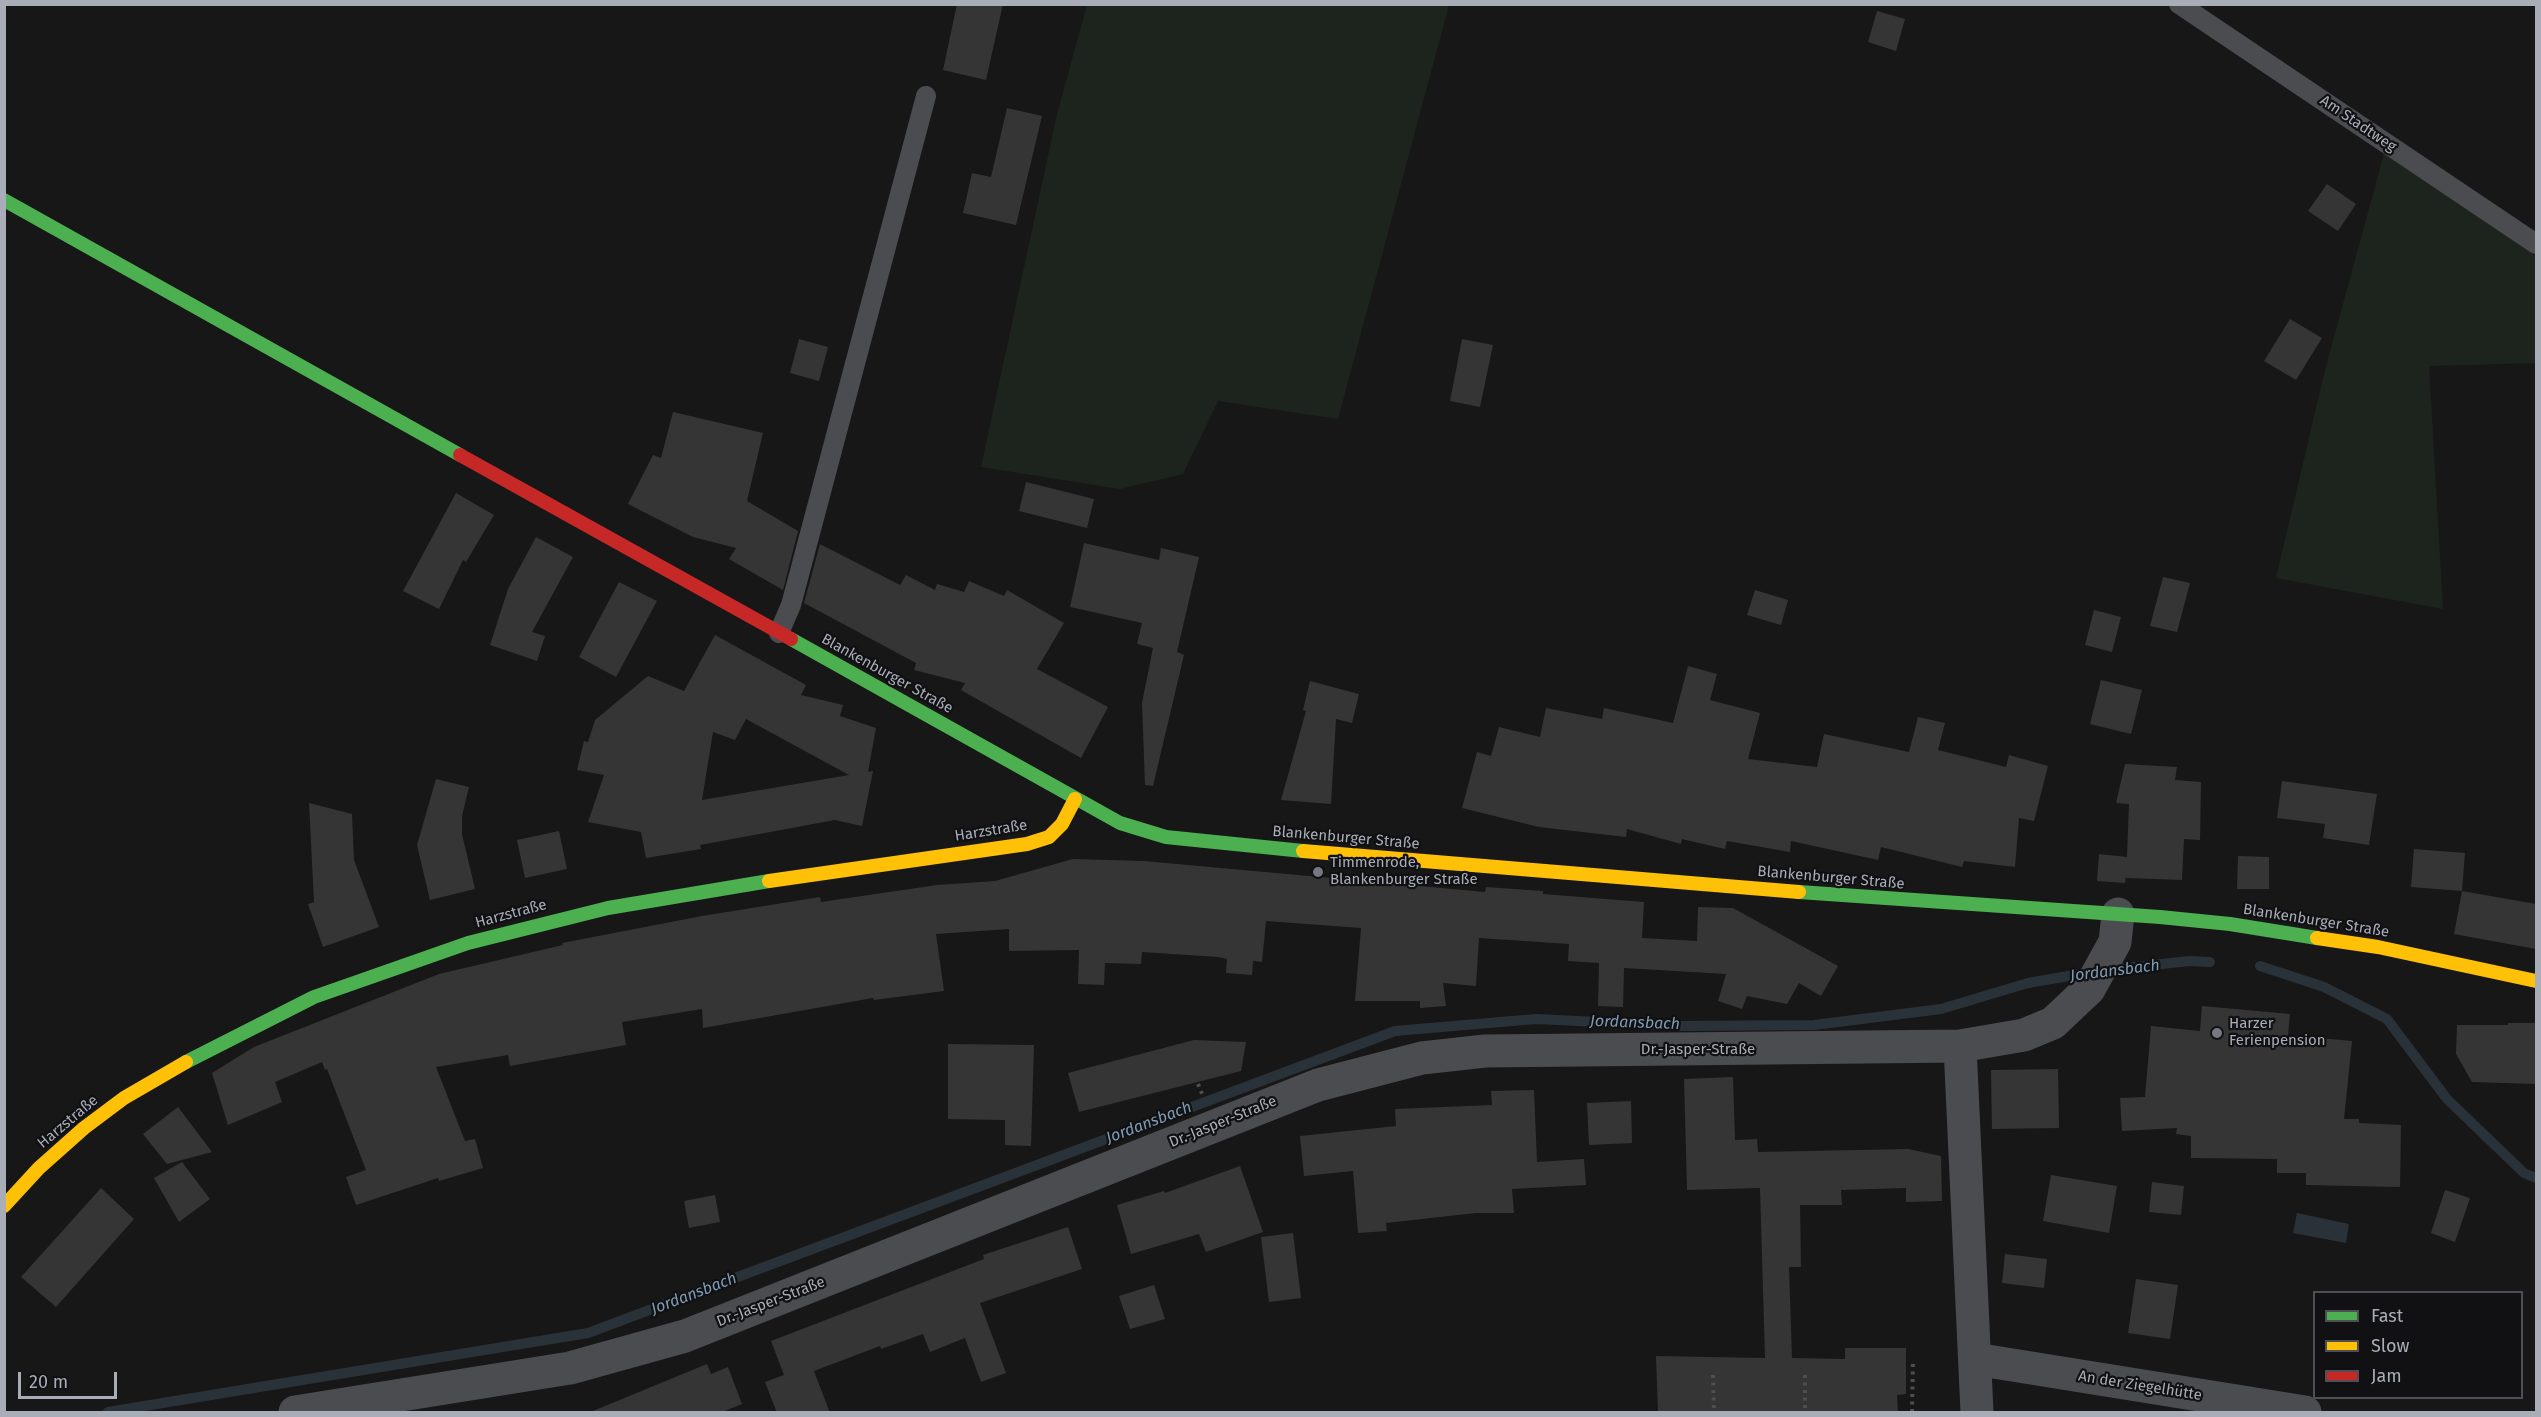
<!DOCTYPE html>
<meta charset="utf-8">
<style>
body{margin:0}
#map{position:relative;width:2541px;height:1417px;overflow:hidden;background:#171717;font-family:"Fira Sans",sans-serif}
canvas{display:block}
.frame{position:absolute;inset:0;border:6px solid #a8adb8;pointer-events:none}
.legend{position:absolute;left:2313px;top:1291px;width:210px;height:108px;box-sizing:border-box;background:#111113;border:2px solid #4d4f55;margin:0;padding:8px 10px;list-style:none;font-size:18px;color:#a8adb8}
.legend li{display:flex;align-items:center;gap:12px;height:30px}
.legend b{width:30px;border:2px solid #4d4f55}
.scale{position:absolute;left:18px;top:1372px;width:99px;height:27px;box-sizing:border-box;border:3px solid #a8adb8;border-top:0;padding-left:8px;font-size:18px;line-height:21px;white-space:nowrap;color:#a8adb8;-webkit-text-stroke:4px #111113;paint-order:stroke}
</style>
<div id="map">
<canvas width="2541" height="1417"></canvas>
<div class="frame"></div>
<ul class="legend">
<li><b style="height:8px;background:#4caf50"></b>Fast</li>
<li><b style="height:8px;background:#ffc107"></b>Slow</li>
<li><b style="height:8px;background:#c62828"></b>Jam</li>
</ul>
<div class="scale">20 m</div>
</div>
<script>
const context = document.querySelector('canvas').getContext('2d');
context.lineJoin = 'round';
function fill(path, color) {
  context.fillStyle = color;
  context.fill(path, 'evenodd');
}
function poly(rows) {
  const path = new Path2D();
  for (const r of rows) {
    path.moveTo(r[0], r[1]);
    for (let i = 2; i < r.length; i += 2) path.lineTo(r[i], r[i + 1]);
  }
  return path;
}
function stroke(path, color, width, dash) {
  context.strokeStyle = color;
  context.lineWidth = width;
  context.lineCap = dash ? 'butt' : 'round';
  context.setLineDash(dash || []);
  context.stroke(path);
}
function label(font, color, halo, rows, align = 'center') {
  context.font = font + ' "Fira Sans",sans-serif';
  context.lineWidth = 4.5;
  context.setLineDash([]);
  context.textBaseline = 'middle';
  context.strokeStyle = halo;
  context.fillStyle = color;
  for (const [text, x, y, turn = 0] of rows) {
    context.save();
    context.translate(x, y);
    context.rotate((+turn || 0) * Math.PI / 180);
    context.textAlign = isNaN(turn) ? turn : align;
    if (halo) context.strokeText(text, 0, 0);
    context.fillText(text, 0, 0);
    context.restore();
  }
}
fill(poly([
 [1087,5,1449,5,1338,419,1218,401,1183,474,1120,489,981,467,1057,114],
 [2385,150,2536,256,2536,363,2429,366,2443,609,2276,578,2325,370]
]), '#1d241e');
fill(poly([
 [2297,1213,2349,1224,2346,1243,2293,1233]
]), '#2a3239');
stroke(poly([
 [2260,966,2324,987,2387,1019,2447,1099,2524,1173,2536,1178],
 [2107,970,2189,961,2210,962],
 [108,1412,588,1333,1395,1031,1536,1019,1680,1026,1814,1025,1941,1009,2028,983,2092,972]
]), '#2a3239', 10);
fill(poly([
 [957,4,1003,4,986,80,943,70],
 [1877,11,1905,19,1896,51,1868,42],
 [1007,108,1042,116,1016,225,963,213,972,173,991,177],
 [2327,184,2356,204,2338,231,2308,211],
 [2290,319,2322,338,2296,380,2264,361],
 [799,339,828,347,819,381,790,373],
 [1462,339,1493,345,1480,407,1450,401],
 [673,412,763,433,747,501,798,531,783,590,729,559,736,548,693,537,628,504,653,455,661,458],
 [1026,482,1094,499,1087,528,1019,511],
 [456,493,494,515,466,562,463,560,439,609,403,591],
 [536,537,573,557,532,632,545,636,537,661,490,645,508,589],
 [1084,543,1159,560,1161,548,1199,557,1177,652,1184,655,1153,786,1145,785,1142,703,1153,648,1137,644,1142,623,1070,607],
 [820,544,900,585,906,575,935,590,937,584,964,592,969,581,1004,596,1007,590,1064,623,1037,669,1108,707,1081,758,961,690,965,683,914,670,916,663,804,603],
 [2163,577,2190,583,2177,632,2150,626],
 [619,582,657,601,616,677,579,657],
 [1755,590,1788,600,1781,625,1747,615],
 [2094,610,2121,617,2112,652,2085,645],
 [715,635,806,685,801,695,843,705,840,716,876,728,868,772,873,771,862,826,835,820,700,845,701,849,646,858,641,832,588,822,604,775,577,770,584,741,588,742,595,720,648,676,684,691],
 [746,719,849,775,702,800,713,732,735,740],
 [1688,666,1717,674,1710,700,1760,713,1748,759,1817,767,1824,734,1909,752,1918,717,1945,723,1938,750,2006,767,2009,755,2048,766,2034,821,2019,818,2015,867,1964,861,1962,867,1881,847,1878,860,1791,841,1790,852,1727,841,1725,849,1682,839,1681,844,1627,829,1626,837,1539,827,1462,808,1477,752,1491,756,1499,727,1540,737,1546,708,1602,719,1604,708,1673,723],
 [2101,680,2142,690,2131,734,2090,724],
 [1310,681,1359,694,1352,723,1336,719,1331,804,1281,800,1306,711,1303,710],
 [2125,764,2177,767,2175,780,2201,782,2200,840,2184,839,2182,880,2126,878,2126,875,2125,883,2097,881,2099,854,2127,857,2129,804,2116,803],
 [436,779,469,787,462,816,462,834,475,889,430,900,417,845],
 [2282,781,2377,794,2369,845,2323,838,2325,824,2277,818],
 [309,803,352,814,354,860,379,927,323,947,308,904,314,902],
 [559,831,567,869,525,878,517,840],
 [2414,849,2465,853,2462,891,2536,904,2536,949,2454,934,2462,891,2411,887],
 [2238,856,2269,857,2269,889,2237,889],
 [1073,859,1144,861,1485,892,1486,887,1543,891,1543,894,1644,902,1642,938,1697,941,1698,907,1733,908,1838,966,1821,996,1799,983,1787,1004,1747,996,1742,1009,1718,1001,1726,974,1624,968,1623,1007,1598,1006,1599,963,1568,961,1569,944,1479,938,1476,986,1443,983,1446,1006,1420,1008,1420,1001,1355,1001,1361,928,1266,921,1262,962,1253,961,1252,975,1226,973,1227,959,1218,957,1142,952,1141,964,1105,963,1104,985,1078,984,1079,950,1009,951,1009,929,936,934,944,991,874,1000,873,998,703,1028,702,1009,622,1022,626,1045,510,1066,508,1055,436,1067,465,1141,475,1139,483,1168,439,1181,438,1178,356,1205,346,1177,366,1170,327,1069,325,1070,322,1062,275,1082,282,1102,228,1125,212,1073,254,1047,439,974,563,945,562,943,702,916,820,897,821,902,937,885,995,881],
 [2202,1006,2290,1014,2288,1035,2352,1041,2344,1119,2359,1119,2359,1123,2401,1125,2400,1187,2306,1185,2306,1173,2277,1173,2277,1159,2191,1158,2191,1136,2176,1134,2177,1128,2122,1131,2120,1098,2145,1097,2151,1026,2200,1031],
 [2508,1023,2536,1023,2536,1084,2472,1082,2456,1054,2457,1025,2508,1025],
 [1194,1040,1246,1042,1241,1071,1079,1112,1068,1073],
 [948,1044,1034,1045,1031,1146,1005,1145,1005,1120,948,1119],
 [2058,1069,2059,1128,1992,1129,1991,1070],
 [1733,1077,1735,1140,1757,1139,1758,1152,1908,1149,1941,1156,1942,1201,1906,1202,1906,1188,1841,1190,1842,1205,1800,1205,1801,1267,1789,1267,1792,1358,1845,1359,1845,1348,1906,1348,1906,1394,1897,1395,1898,1413,1658,1413,1656,1356,1765,1358,1760,1188,1687,1190,1684,1079],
 [1534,1090,1537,1162,1584,1159,1586,1185,1512,1189,1514,1213,1476,1213,1386,1223,1387,1231,1358,1233,1353,1171,1304,1176,1300,1136,1396,1126,1395,1109,1492,1105,1491,1091],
 [1631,1101,1632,1143,1589,1145,1587,1103],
 [178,1107,212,1152,167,1164,143,1134],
 [182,1162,210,1199,179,1222,154,1178],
 [1240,1166,1263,1232,1206,1252,1199,1234,1131,1254,1117,1205,1164,1191,1165,1193],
 [2051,1175,2117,1186,2109,1233,2043,1221],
 [2152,1182,2184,1186,2181,1215,2149,1212],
 [101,1188,134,1219,56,1307,21,1277],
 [2445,1190,2470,1198,2455,1242,2431,1233],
 [715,1195,720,1222,689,1228,684,1201],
 [1068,1227,1082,1269,980,1303,1006,1373,981,1382,965,1338,930,1352,923,1334,881,1349,880,1346,814,1371,830,1413,777,1413,765,1382,784,1375,771,1341,984,1259,983,1255],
 [1293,1233,1301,1298,1269,1302,1261,1237],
 [2005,1254,2047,1259,2044,1288,2002,1283],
 [2136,1279,2178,1285,2170,1339,2128,1333],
 [1154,1285,1165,1319,1130,1329,1119,1296],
 [707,1364,711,1374,728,1367,742,1404,720,1413,588,1413]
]), '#353536');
stroke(poly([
 [1198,1084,1203,1096],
 [1713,1375,1714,1412],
 [1805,1375,1805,1412],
 [1912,1412,1913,1360]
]), '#4d4e52', 4, [3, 4.5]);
stroke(poly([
 [2179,4,2536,244],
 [779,633,791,605,926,96]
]), '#4b4c50', 20);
stroke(poly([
 [1960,1046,1977,1412],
 [1975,1359,2305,1412],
 [295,1412,570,1368,685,1336,1318,1085,1422,1058,1485,1051,1960,1046,2024,1035,2053,1023,2089,989,2115,942,2118,914]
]), '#4b4c50', 33);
stroke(poly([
 [4,200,460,455],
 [791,639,1120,823,1166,837,1303,851],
 [1799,892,2160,917,2230,924,2317,938],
 [186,1062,314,997,468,943,608,908,769,881]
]), '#4caf50', 14);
stroke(poly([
 [1303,851,1799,892],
 [769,881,1027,844,1049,837,1062,824,1075,799],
 [2317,938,2378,947,2536,981],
 [4,1206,39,1168,84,1128,124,1098,186,1062]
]), '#ffc107', 14);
stroke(poly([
 [460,455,791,639]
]), '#c62828', 14);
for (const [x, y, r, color] of [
 [1318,872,6,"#757880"],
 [2217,1033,6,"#757880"]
]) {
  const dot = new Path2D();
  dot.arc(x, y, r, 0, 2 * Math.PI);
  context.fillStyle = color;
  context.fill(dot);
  stroke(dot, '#111113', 2);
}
label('15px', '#a8adb8', '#111113', [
 ["Am Stadtweg",2358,124,34],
 ["Blankenburger Straße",887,674,29],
 ["Harzstraße",991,831,-9],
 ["Blankenburger Straße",1346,838,5],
 ["Blankenburger Straße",1831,878,5],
 ["Harzstraße",511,914,-15],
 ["Blankenburger Straße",2316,921,9],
 ["Dr.-Jasper-Straße",1698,1050],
 ["Harzstraße",68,1122,-40],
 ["Dr.-Jasper-Straße",1223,1122,-22],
 ["Dr.-Jasper-Straße",771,1302,-21],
 ["An der Ziegelhütte",2140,1386,9]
]);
label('15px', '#a8adb8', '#111113', [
 ["Timmenrode,",1330,863],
 ["Blankenburger Straße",1330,880],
 ["Harzer",2229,1024],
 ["Ferienpension",2229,1041]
], 'left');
label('italic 16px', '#7f9bb3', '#111113', [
 ["Jordansbach",2115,971,-7],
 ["Jordansbach",1635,1023,2],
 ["Jordansbach",1149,1123,-21],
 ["Jordansbach",694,1294,-21]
]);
</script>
